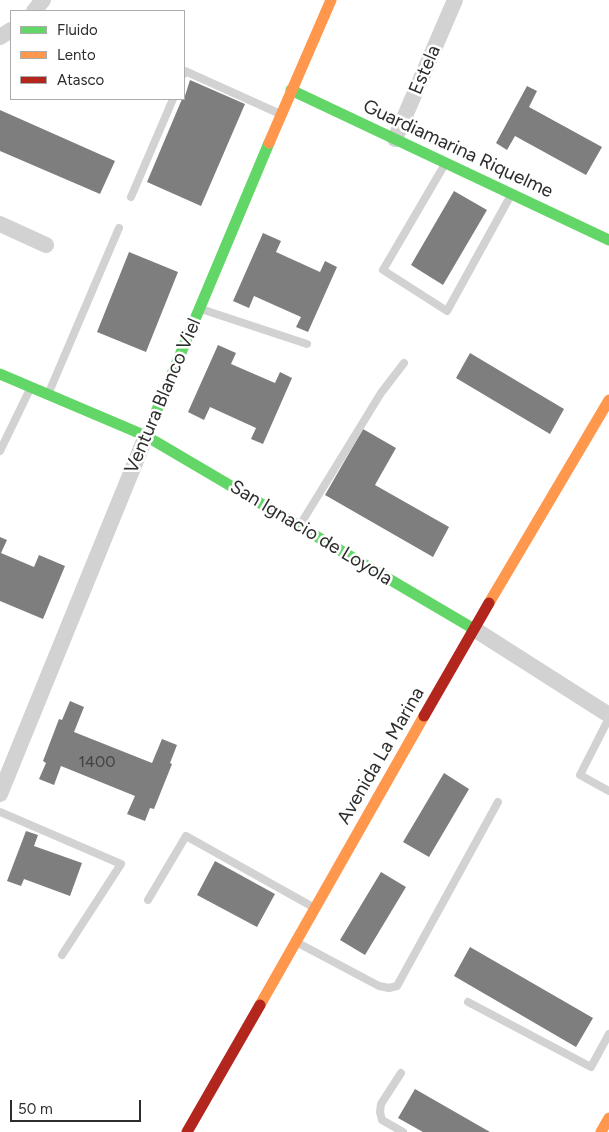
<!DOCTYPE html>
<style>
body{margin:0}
#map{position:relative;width:609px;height:1132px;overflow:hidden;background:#fff;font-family:Figtree,sans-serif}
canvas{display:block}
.legend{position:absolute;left:10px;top:10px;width:175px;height:90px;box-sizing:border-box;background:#fff;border:1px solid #ababab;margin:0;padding:6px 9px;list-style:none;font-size:15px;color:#2d2d2d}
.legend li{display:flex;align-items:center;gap:10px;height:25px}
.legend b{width:25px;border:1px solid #ababab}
.scale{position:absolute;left:10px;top:1100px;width:131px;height:22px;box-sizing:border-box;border:2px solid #2d2d2d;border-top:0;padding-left:6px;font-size:15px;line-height:18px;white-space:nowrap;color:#2d2d2d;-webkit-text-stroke:4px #fff;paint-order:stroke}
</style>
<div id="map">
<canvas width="609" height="1132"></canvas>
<ul class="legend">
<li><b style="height:6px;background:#63d668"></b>Fluido</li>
<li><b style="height:6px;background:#ff974d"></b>Lento</li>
<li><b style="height:6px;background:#b3261e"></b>Atasco</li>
</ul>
<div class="scale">50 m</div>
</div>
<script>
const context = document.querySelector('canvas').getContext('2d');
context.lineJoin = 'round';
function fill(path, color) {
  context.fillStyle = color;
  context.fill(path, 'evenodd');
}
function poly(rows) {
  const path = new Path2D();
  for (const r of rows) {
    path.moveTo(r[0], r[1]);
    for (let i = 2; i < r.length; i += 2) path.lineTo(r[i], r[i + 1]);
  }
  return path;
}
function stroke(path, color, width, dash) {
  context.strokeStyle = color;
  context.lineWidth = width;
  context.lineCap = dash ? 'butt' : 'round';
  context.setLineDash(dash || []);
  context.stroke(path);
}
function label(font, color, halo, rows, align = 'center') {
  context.font = font + ' Figtree,sans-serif';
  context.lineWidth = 5;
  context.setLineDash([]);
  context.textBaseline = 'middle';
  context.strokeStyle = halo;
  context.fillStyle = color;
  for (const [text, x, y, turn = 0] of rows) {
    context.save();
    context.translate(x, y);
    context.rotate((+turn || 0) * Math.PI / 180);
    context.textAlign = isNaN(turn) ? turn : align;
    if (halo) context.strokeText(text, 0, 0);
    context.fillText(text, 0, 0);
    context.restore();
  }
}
fill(poly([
 [190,80,245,104,201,206,147,182,182,99,184,99],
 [527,86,537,91,529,107,602,147,586,175,515,136,507,150,496,143],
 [0,110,115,161,100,194,0,151],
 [454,191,487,210,443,285,411,265],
 [263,233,281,241,276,252,320,272,325,261,337,267,308,332,296,327,301,317,254,296,249,308,233,301],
 [129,252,178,272,146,352,97,332],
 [218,345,236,353,231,364,275,383,280,372,292,378,263,444,251,439,256,428,210,407,204,420,188,412],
 [470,353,564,409,550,434,456,378],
 [363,429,396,448,375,485,449,527,433,557,325,495],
 [0,537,7,540,1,553,34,567,39,555,65,566,43,619,0,601],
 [70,701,84,707,74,732,152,763,162,739,177,745,170,763,172,764,154,809,150,808,145,821,127,814,135,796,61,766,54,785,39,779,46,763,43,761,59,719,62,720],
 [444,773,469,789,429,857,403,842],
 [26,831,38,835,34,846,82,863,70,896,24,879,21,886,7,881],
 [215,861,275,894,257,927,197,895],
 [381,872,406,887,365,955,340,940],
 [470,947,593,1018,576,1047,454,976],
 [415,1089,490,1132,423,1132,398,1118]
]), '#7e7e7e');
stroke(poly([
 [184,74,185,71,278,113],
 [445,164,383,270,447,311,511,195],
 [131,197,173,99],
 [201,309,307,344],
 [49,392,119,228],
 [0,451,30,389],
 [300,525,381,393,404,363],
 [609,718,580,775,609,791],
 [0,812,121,864,62,955],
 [148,900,186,836,313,907],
 [298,943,379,986,389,988,397,986,498,802],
 [468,1002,591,1067,609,1034],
 [401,1073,381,1104,380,1112,382,1120,403,1132]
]), '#d2d2d2', 8);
stroke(poly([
 [34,11,43,0],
 [0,37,11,30],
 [395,139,455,0],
 [0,224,46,245],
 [474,629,609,715],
 [0,794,146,436]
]), '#d2d2d2', 16);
stroke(poly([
 [291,90,609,240],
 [0,374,146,436,474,629],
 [146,436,269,143]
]), '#63d668', 11);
stroke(poly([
 [269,143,331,0],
 [489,603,609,400],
 [260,1005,424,716],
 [601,1132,609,1118]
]), '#ff974d', 11);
stroke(poly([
 [424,716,489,603],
 [187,1132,260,1005]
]), '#b3261e', 11);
label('16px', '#414141', null, [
 ["1400",97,762]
]);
label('19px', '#2d2d2d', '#fff', [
 ["Estela",425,70,-67],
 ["Guardiamarina Riquelme",458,149,25],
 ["Ventura Blanco Viel",163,396,-67],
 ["San Ignacio de Loyola",311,533,31],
 ["Avenida La Marina",381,756,-60]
]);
</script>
